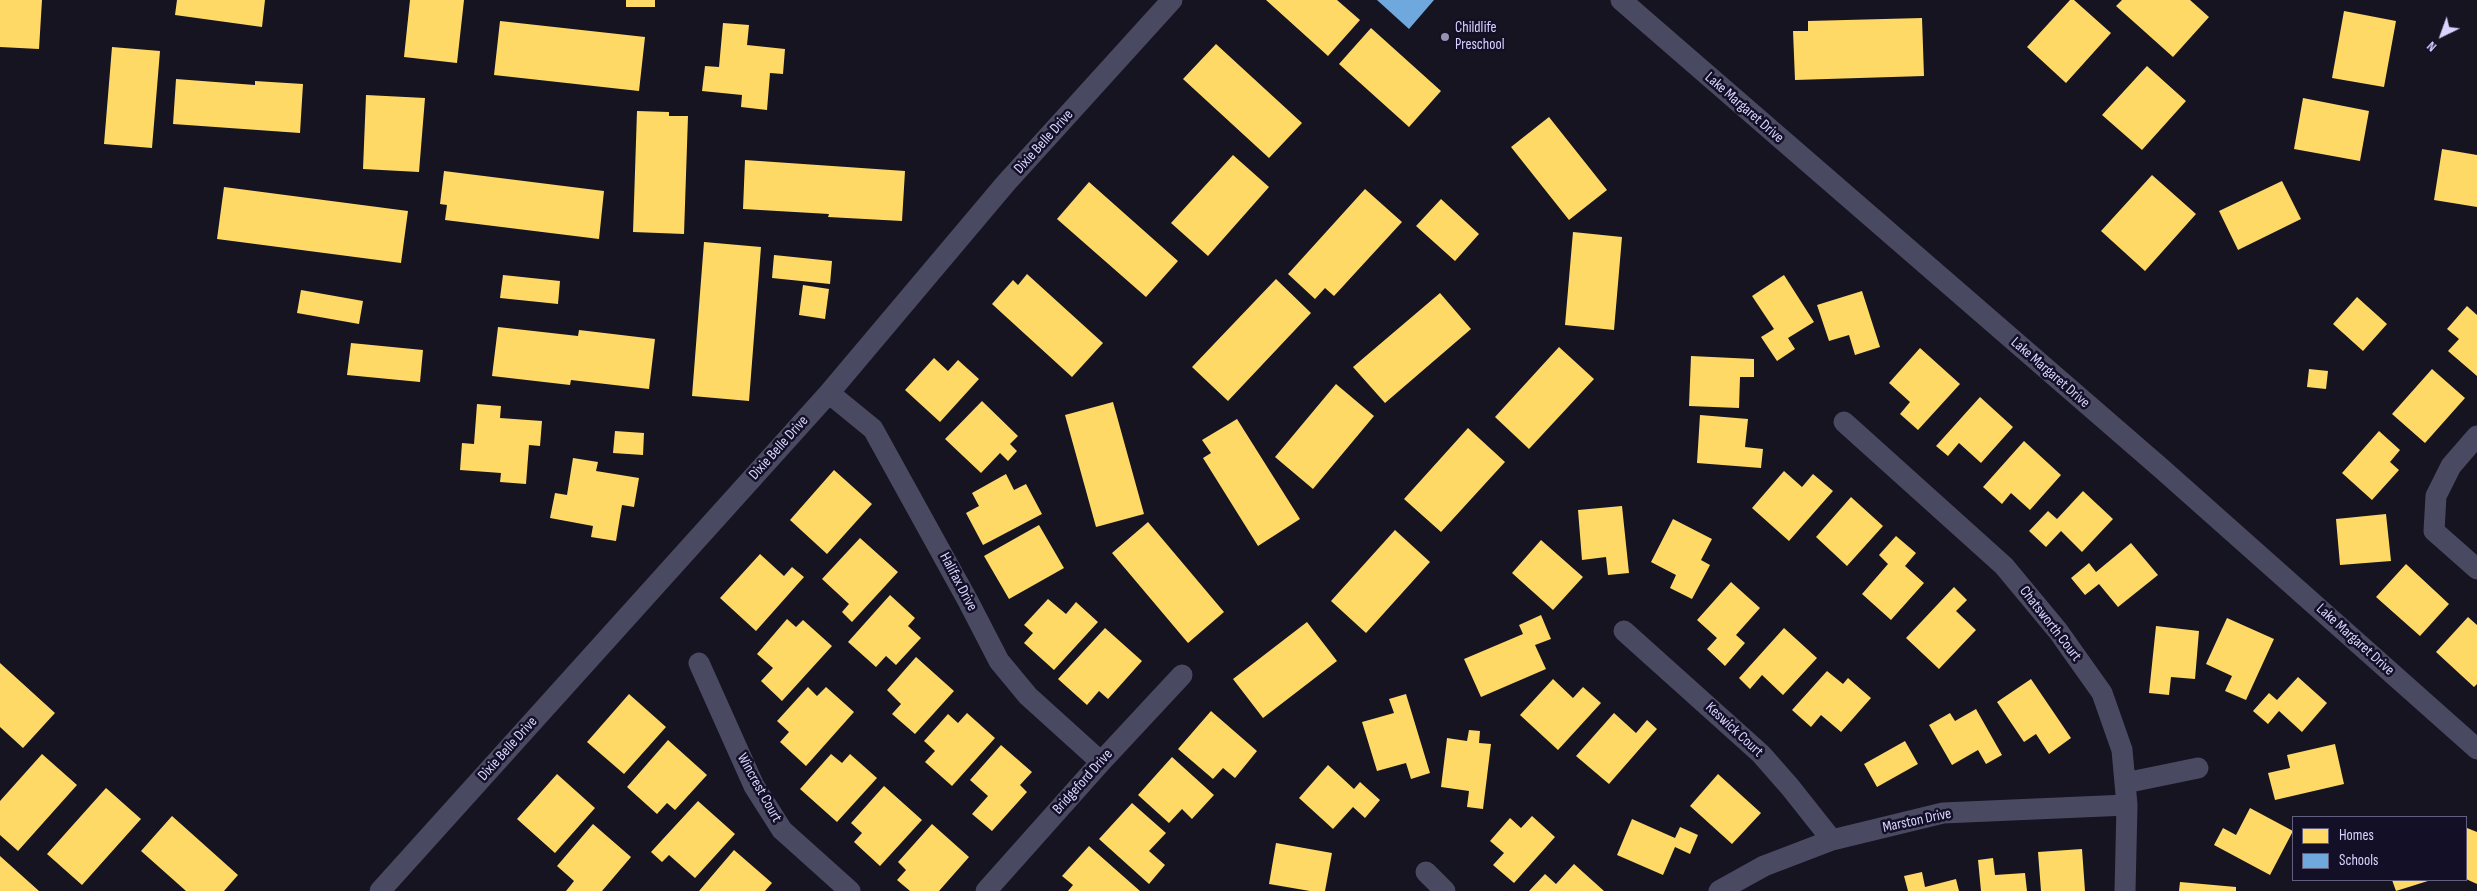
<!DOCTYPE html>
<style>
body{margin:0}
#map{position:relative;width:2477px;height:891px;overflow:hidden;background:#161421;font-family:"Sofia Sans Condensed",sans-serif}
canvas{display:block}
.legend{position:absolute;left:2292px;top:816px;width:175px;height:65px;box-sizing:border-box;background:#130f26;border:1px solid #625e7d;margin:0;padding:6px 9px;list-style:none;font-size:15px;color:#d9d4ff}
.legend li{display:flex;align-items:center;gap:10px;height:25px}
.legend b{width:25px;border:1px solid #625e7d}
.north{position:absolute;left:2417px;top:10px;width:50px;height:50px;-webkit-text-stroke:4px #130f26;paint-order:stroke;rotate:222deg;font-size:14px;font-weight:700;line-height:20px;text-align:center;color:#d9d4ff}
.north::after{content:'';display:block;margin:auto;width:18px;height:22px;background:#d9d4ff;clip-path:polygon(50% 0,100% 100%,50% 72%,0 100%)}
</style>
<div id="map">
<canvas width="2477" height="891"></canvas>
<ul class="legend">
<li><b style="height:14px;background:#ffd966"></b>Homes</li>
<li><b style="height:14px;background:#6fa8dc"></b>Schools</li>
</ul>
<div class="north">N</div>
</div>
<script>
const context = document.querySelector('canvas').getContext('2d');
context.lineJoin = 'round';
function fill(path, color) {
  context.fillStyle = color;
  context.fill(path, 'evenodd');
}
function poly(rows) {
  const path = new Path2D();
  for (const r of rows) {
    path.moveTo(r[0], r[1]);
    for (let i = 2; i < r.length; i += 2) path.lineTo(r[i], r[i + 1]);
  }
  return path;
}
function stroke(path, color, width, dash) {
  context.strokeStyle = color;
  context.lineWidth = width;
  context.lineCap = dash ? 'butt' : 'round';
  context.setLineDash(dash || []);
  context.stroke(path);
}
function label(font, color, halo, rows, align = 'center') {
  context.font = font + ' "Sofia Sans Condensed",sans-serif';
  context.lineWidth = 5;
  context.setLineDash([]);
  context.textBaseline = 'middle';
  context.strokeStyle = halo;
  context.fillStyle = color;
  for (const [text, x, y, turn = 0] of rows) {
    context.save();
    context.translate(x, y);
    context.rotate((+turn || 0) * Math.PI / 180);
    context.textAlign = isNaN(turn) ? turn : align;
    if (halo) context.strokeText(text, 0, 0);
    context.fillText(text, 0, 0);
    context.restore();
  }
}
fill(poly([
 [0,0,42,0,39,49,0,47],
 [177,0,265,0,262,27,175,15],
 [410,0,464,0,457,63,404,57],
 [626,0,655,0,655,7,626,7],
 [1266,0,1337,0,1360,20,1328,56],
 [2070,0,2074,0,2111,33,2066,83,2027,47],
 [2122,0,2190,0,2209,17,2173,57,2116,6],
 [2344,11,2396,21,2384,87,2332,78],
 [1922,18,1924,76,1795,80,1793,31,1808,31,1808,21],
 [500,21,645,37,639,91,494,75],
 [723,23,749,25,747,45,785,49,783,74,770,73,767,110,741,107,742,95,702,91,705,66,719,67],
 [1371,28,1441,91,1409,127,1339,64],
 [1216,44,1302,123,1269,158,1183,79],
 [112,47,160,51,152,148,104,144],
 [2147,66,2186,101,2142,150,2102,115],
 [176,79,255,85,255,81,303,84,300,133,173,124],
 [366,95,425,98,419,172,363,169],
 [2303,98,2369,111,2360,161,2294,149],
 [637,111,669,112,669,116,688,116,684,234,633,232],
 [1549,117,1607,190,1569,220,1511,147],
 [2442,149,2477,155,2477,207,2434,200],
 [1233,155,1269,187,1208,256,1171,223],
 [745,160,905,171,902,221,828,217,829,214,743,209],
 [444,171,604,191,599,239,445,220,447,205,440,204],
 [2152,175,2196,214,2145,271,2101,231],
 [2282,181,2301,219,2238,250,2219,211],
 [1089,182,1178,261,1146,297,1057,219],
 [224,187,408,211,401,263,217,239],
 [1365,189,1402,222,1334,296,1325,288,1315,299,1288,274],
 [1441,199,1479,234,1455,261,1416,226],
 [1573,232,1622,237,1614,330,1565,325],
 [704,242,761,247,749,401,692,396],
 [774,255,832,261,830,284,772,278],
 [1027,274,1103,343,1072,377,992,304,1013,280,1018,285],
 [503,275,560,281,558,304,500,298],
 [1784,275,1814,322,1788,338,1795,349,1777,361,1761,337,1774,329,1752,296],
 [1276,279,1311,313,1228,401,1192,367],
 [803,285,829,289,825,319,799,315],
 [301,290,363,301,359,324,297,313],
 [1862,291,1880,347,1855,355,1849,335,1829,341,1817,305],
 [1440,293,1471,329,1385,403,1353,367],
 [2357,297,2387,324,2363,351,2333,324],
 [2467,306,2477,315,2477,376,2448,351,2459,339,2447,329],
 [498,327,578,336,579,330,655,339,649,389,571,380,570,385,492,376],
 [351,343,423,350,420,382,347,375],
 [1559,347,1594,379,1529,449,1495,417],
 [1920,348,1960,384,1918,430,1900,414,1910,402,1889,383],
 [1691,356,1754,359,1754,377,1740,377,1739,408,1689,406],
 [934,358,948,371,958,360,979,379,940,422,905,390],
 [2309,369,2328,371,2326,389,2307,387],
 [2432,369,2465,398,2425,443,2392,414],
 [1336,384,1374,416,1313,489,1275,457],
 [1980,397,2013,427,1981,463,1959,443,1948,456,1936,446],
 [982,401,1018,436,1010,444,1017,451,1008,461,1000,453,981,473,945,439],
 [1113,402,1144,514,1096,527,1065,415],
 [477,404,501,406,500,418,542,421,540,446,529,445,526,484,500,482,501,473,460,470,462,443,474,444],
 [1700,415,1748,419,1745,447,1763,449,1761,468,1697,463],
 [1237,419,1300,519,1258,546,1203,458,1211,453,1202,440],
 [1468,428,1505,462,1441,532,1404,499],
 [615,431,644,433,643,455,613,453],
 [2379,431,2400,450,2390,462,2399,470,2372,500,2342,473],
 [2024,441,2061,475,2030,510,2011,493,2002,504,1983,487],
 [573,458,598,462,596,471,639,478,634,507,622,505,616,541,591,537,593,526,550,518,555,493,567,495],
 [834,470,872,504,827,554,790,520],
 [1784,471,1802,487,1813,474,1833,491,1789,541,1752,508],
 [1006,474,1014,490,1026,484,1042,514,983,545,966,513,979,506,972,493],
 [2083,491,2113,519,2082,552,2061,531,2046,547,2029,531,2048,511,2057,519],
 [1851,497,1883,526,1847,566,1816,537],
 [1622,506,1629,573,1608,575,1606,557,1582,560,1578,510],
 [2386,514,2391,561,2340,565,2336,519],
 [1673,519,1712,539,1701,560,1710,565,1692,599,1670,588,1676,575,1651,562],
 [1148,522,1224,612,1188,643,1112,553],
 [1039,525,1064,568,1009,599,984,556],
 [1395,530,1430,562,1366,633,1331,601],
 [1896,536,1916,553,1905,566,1924,583,1891,620,1862,594,1888,564,1879,555],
 [860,538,898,572,852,622,842,612,849,604,822,579],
 [1541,540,1583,577,1553,610,1512,573],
 [2131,543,2158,575,2118,607,2099,584,2085,595,2071,578,2089,563,2096,572],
 [760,554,784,576,792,567,804,577,756,631,720,598],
 [2406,564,2449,604,2420,636,2376,597],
 [1731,582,1760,608,1736,635,1745,643,1725,666,1707,649,1717,638,1697,620],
 [1954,587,1967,600,1956,611,1976,630,1939,669,1906,638],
 [890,595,915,618,908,626,921,638,896,665,886,656,876,667,848,642],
 [1048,599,1066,614,1076,602,1098,622,1054,670,1024,643,1033,633,1024,625],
 [1541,615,1551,639,1535,645,1546,669,1481,697,1464,659,1523,634,1519,625],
 [2468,617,2477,625,2477,684,2474,687,2436,652],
 [2227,618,2274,639,2246,700,2225,691,2232,676,2206,664],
 [787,619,796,627,803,620,832,646,782,701,761,681,773,668,757,654],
 [1307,622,1337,661,1263,718,1233,679],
 [2156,626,2199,631,2195,679,2171,677,2169,695,2149,693],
 [1105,628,1142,661,1108,699,1099,691,1087,705,1058,679],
 [1784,628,1817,658,1783,695,1762,675,1750,689,1739,678],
 [916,657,954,691,915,734,892,714,901,704,887,690],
 [0,663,55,713,23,748,0,727],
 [1827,671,1843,684,1848,678,1871,698,1841,732,1821,715,1811,727,1792,710],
 [2298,677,2327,703,2302,732,2279,711,2268,724,2253,711,2269,693,2277,700],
 [1553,679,1573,698,1583,687,1601,703,1558,750,1520,715],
 [2031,679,2071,738,2049,754,2036,734,2024,742,1997,702],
 [808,687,817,696,826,687,854,712,806,766,780,742,789,732,777,721],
 [629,694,666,727,624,774,587,742],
 [1406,694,1430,773,1411,779,1406,763,1377,771,1362,722,1394,713,1389,699],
 [1976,709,2002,755,1986,764,1978,750,1952,765,1929,725,1950,713,1955,721],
 [1211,711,1257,751,1235,778,1223,768,1213,779,1178,749],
 [967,713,995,738,952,786,925,762,935,751,924,741,948,714,958,723],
 [1614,713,1636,733,1647,720,1657,729,1609,784,1576,756],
 [1469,730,1480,731,1479,743,1491,744,1483,809,1467,807,1469,791,1441,787,1447,738,1467,741],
 [668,740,707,775,675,810,667,803,657,814,627,787],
 [1905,741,1918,764,1877,787,1864,764],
 [2335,744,2344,784,2275,800,2268,773,2290,768,2287,755],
 [1001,745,1032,772,1020,785,1027,792,992,831,972,814,988,796,970,780],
 [42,754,77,785,18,851,0,835,0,801],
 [831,754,842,763,850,754,877,778,837,822,800,789],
 [1172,757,1214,795,1192,819,1182,809,1169,823,1138,795],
 [1328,765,1354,789,1360,782,1380,800,1365,818,1353,807,1333,829,1299,798],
 [557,774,595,808,555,853,517,819],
 [1718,774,1761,813,1732,844,1690,806],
 [884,786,922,820,880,866,854,842,862,833,851,823],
 [106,788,141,819,82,885,47,854],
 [698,801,735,834,695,878,669,855,662,862,651,852],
 [1132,803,1166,833,1149,851,1165,865,1149,884,1099,839],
 [2250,808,2293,831,2270,875,2214,845,2223,828,2236,835],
 [172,816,238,875,224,891,186,891,141,851],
 [1532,816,1555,837,1514,883,1493,865,1504,853,1490,841,1510,818,1521,828],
 [1632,819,1675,838,1680,827,1698,835,1690,854,1675,847,1663,875,1617,855],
 [593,824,631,857,602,891,566,891,574,881,557,866],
 [932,824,969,857,939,891,910,891,897,880,906,870,898,862],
 [2467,828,2477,832,2477,884,2466,879],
 [1276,843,1332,853,1325,891,1310,891,1269,884],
 [1089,846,1140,891,1068,891,1073,885,1062,876],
 [2082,849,2085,891,2041,891,2038,852],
 [734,850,772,883,765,891,699,891],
 [0,856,39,891,0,891],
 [1993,858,1995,875,2025,873,2027,891,1981,891,1978,860],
 [1574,864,1604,891,1529,891,1545,874,1556,884],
 [1922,872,1925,887,1956,879,1959,891,1908,891,1904,876],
 [2392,880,2431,880,2396,891],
 [2180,882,2236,887,2236,891,2179,891]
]), '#ffd966');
fill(poly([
 [1377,0,1434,0,1409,29]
]), '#6fa8dc');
stroke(poly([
 [1621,0,2162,469,2477,749],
 [829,393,873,429,968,601,999,661,1028,696,1101,762],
 [1844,422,2004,566,2058,631,2102,693,2122,750,2127,805,2125,891],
 [2477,436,2451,466,2436,496,2434,531,2477,569],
 [1624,631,1761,754,1790,787,1832,840],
 [699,663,754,786,782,830,850,891],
 [2125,783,2198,768],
 [1426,872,1445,891],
 [380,891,829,393,1006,183,1172,0],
 [986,891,1101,762,1182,675],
 [1719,891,1764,866,1832,840,1943,813,2127,805]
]), '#4a4962', 21);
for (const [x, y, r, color] of [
 [1445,37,5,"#9591b1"]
]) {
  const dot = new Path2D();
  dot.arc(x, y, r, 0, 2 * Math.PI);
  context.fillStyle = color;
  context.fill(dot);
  stroke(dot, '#130f26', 2);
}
label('15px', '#d9d4ff', '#130f26', [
 ["Childlife",1455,28],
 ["Preschool",1455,45]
], 'left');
label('15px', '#d9d4ff', '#130f26', [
 ["Lake Margaret Drive",1744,108,41],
 ["Dixie Belle Drive",1044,142,-48],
 ["Lake Margaret Drive",2050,373,41],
 ["Dixie Belle Drive",779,448,-48],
 ["Halifax Drive",958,582,62],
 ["Chatsworth Court",2050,624,52],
 ["Lake Margaret Drive",2355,640,42],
 ["Keswick Court",1734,730,43],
 ["Dixie Belle Drive",508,749,-48],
 ["Bridgeford Drive",1083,782,-48],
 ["Wincrest Court",759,788,61],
 ["Marston Drive",1917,821,-12]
]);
</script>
